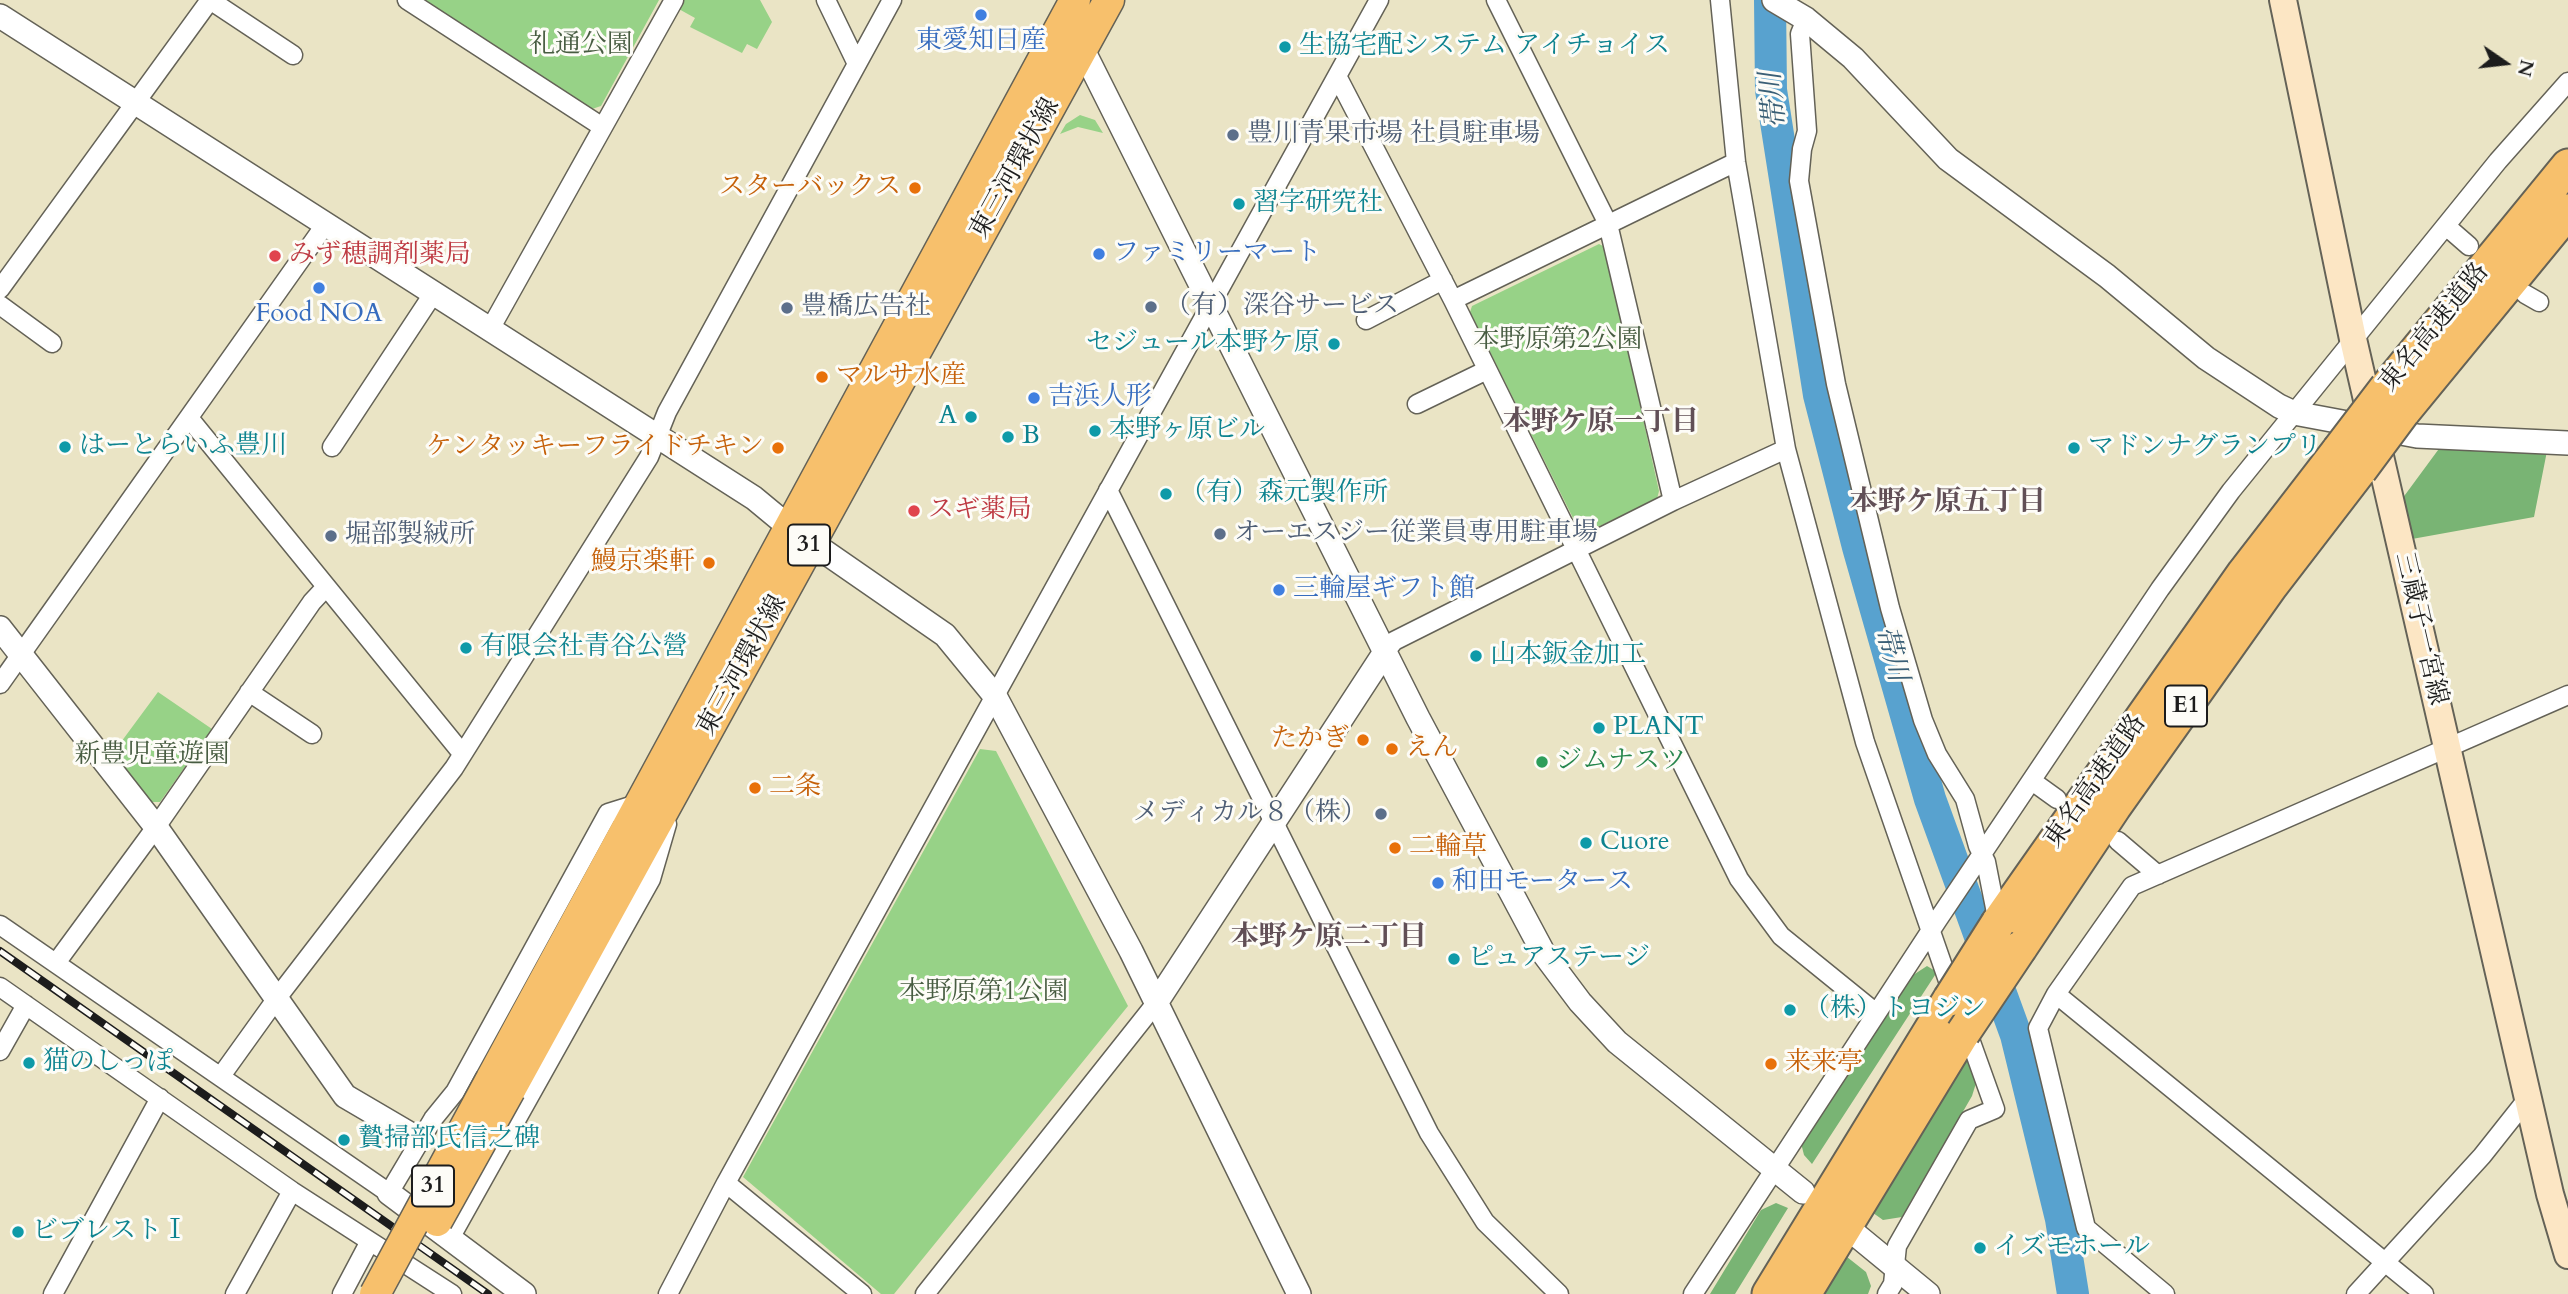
<!DOCTYPE html>
<meta charset="utf-8">
<style>
body{margin:0}
#map{position:relative;width:2568px;height:1294px;overflow:hidden;background:#eae4c5;font-family:Cardo,serif}
canvas{display:block}
.north{position:absolute;left:2470px;top:28px;width:70px;height:70px;-webkit-text-stroke:5px #fdfcf7;paint-order:stroke;rotate:104deg;font-size:19px;font-weight:700;line-height:28px;text-align:center;color:#1c1c1c}
.north::after{content:'';display:block;margin:auto;width:24px;height:32px;background:#1c1c1c;clip-path:polygon(50% 0,100% 100%,50% 72%,0 100%)}
</style>
<div id="map">
<canvas width="2568" height="1294"></canvas>
<div class="north">N</div>
</div>
<script>
const context = document.querySelector('canvas').getContext('2d');
context.lineJoin = 'round';
function fill(path, color) {
  context.fillStyle = color;
  context.fill(path, 'evenodd');
}
function poly(rows) {
  const path = new Path2D();
  for (const r of rows) {
    path.moveTo(r[0], r[1]);
    for (let i = 2; i < r.length; i += 2) path.lineTo(r[i], r[i + 1]);
  }
  return path;
}
function stroke(path, color, width, dash) {
  context.strokeStyle = color;
  context.lineWidth = width;
  context.lineCap = dash ? 'butt' : 'round';
  context.setLineDash(dash || []);
  context.stroke(path);
}
function label(font, color, halo, rows, align = 'center') {
  context.font = font + ' Cardo,"Noto Serif JP",serif';
  context.lineWidth = 6;
  context.setLineDash([]);
  context.textBaseline = 'middle';
  context.strokeStyle = halo;
  context.fillStyle = color;
  for (const [text, x, y, turn = 0] of rows) {
    context.save();
    context.translate(x, y);
    context.rotate((+turn || 0) * Math.PI / 180);
    context.textAlign = isNaN(turn) ? turn : align;
    if (halo) context.strokeText(text, 0, 0);
    context.fillText(text, 0, 0);
    context.restore();
  }
}
fill(poly([
 [423,0,659,0,601,106,592,109],
 [681,0,760,0,772,22,757,49,747,44,742,53,690,27,695,18,677,8],
 [1080,115,1095,120,1103,133,1078,127,1060,134,1066,124],
 [1599,244,1605,247,1659,491,1657,499,1587,532,1579,530,1470,312,1472,306],
 [158,692,212,729,160,802,145,802,110,757],
 [980,749,996,751,1128,1006,894,1294,881,1294,743,1177]
]), '#97d287');
fill(poly([
 [2441,446,2547,451,2534,517,2412,539,2402,499],
 [1927,966,1937,972,1812,1164,1804,1155,1801,1143,1907,979],
 [1967,1052,1977,1080,1972,1096,1902,1217,1883,1220,1869,1210],
 [1776,1203,1788,1208,1735,1294,1710,1294,1761,1210],
 [1842,1253,1866,1272,1871,1286,1868,1294,1818,1294]
]), '#79b474');
stroke(poly([
 [1770,0,1771,90,1819,395,1858,547,1930,799,2016,1035,2061,1219,2073,1294]
]), '#58a2cf', 32);
const minor = poly([
 [407,0,601,126],
 [826,0,857,64],
 [1496,0,1608,224,1673,501],
 [1720,0,1736,162,1786,449,1865,742,1953,995],
 [1806,19,1800,34,1807,131,1802,149,1799,181,1836,384,1890,608,1923,720,1937,754,1965,799,1978,846,1986,862,1998,923],
 [1337,76,1453,300,1739,879,1781,936,1876,1013],
 [2446,226,2469,246],
 [0,289,210,0,293,55],
 [2525,294,2539,302],
 [1453,300,1736,162],
 [0,305,52,343],
 [1366,320,1443,280],
 [489,331,674,0],
 [1417,404,1487,370],
 [189,418,461,752],
 [332,447,433,294],
 [1108,490,1429,1133,1485,1222,1559,1294],
 [1385,652,1394,641,1673,501,1786,449],
 [0,684,325,225],
 [249,692,312,734],
 [2032,781,2057,799],
 [2118,841,2158,875],
 [0,925,389,1193,433,1119,455,1092,608,813,640,803],
 [56,963,156,827,312,602,326,587],
 [0,987,292,1191,452,1294],
 [2056,994,2038,1028,2086,1228,2165,1294],
 [0,1051,26,1005],
 [221,1076,277,998,454,768,649,457,667,412,892,0],
 [726,1183,862,1294],
 [449,1240,651,879,667,824],
 [53,1294,160,1098],
 [235,1294,292,1191],
 [342,1294,369,1243],
 [668,1294,726,1183,1379,0],
 [925,1294,1156,1003],
 [1693,1294,1937,921,2160,589,2231,491,2498,161,2568,82],
 [1887,1294,1893,1284,1897,1246,1969,1120,1995,1109,1966,1028],
 [2356,1294,2482,1156,2528,1098],
 [2424,1294,2056,994,2132,886,2568,695]
]);
const tertiary = poly([
 [1774,0,1806,19,1853,58,1948,159,2107,276,2206,358,2279,406,2294,413,2417,436,2568,443],
 [0,16,754,498,789,527,945,635,995,696,1131,951,1299,1294],
 [1077,38,1418,718,1544,954,1580,1002,1617,1042,1803,1192],
 [0,628,156,827,345,1096,420,1140],
 [1156,1003,1385,652],
 [389,1193,524,1294],
 [1855,1234,1928,1294]
]);
const secondary = poly([
 [2283,0,2353,339,2550,1194,2568,1255]
]);
const primary = poly([
 [491,1079,1075,0],
 [510,1090,1109,0]
]);
const motorway = poly([
 [2387,387,2568,166],
 [2403,412,2568,211],
 [1998,923,2244,573,2339,450],
 [2020,948,2114,807,2270,587,2360,470],
 [1769,1294,1950,999],
 [1804,1294,1963,1033]
]);
stroke(minor, '#646257', 21);
stroke(tertiary, '#646257', 26);
stroke(secondary, '#646257', 30);
stroke(primary, '#646257', 33);
stroke(motorway, '#646257', 37);
stroke(minor, '#fff', 18);
stroke(tertiary, '#fff', 23);
stroke(secondary, '#fce6c4', 26);
stroke(primary, '#f7c06c', 30);
stroke(motorway, '#f7c06c', 33);
const rail = poly([
 [0,951,488,1294]
]);
stroke(rail, '#1c1c1c', 8);
stroke(rail, '#fdfcf7', 5, [16]);
const primaryBridge = poly([
 [437,1221,510,1090],
 [375,1294,491,1079]
]);
const motorwayBridge = poly([
 [2339,450,2387,387],
 [2360,470,2403,412],
 [1950,999,1998,923],
 [1963,1033,2020,948]
]);
stroke(primaryBridge, '#646257', 33, []);
stroke(motorwayBridge, '#646257', 37, []);
stroke(primaryBridge, '#f7c06c', 30);
stroke(motorwayBridge, '#f7c06c', 33);
for (const [x, y, r, color] of [
 [981,15,7,"#3f7fe0"],
 [1285,47,7,"#0f9aa8"],
 [1233,135,7,"#5c6f8a"],
 [915,188,7,"#e8710a"],
 [1239,204,7,"#0f9aa8"],
 [1099,254,7,"#3f7fe0"],
 [275,256,7,"#e0444e"],
 [319,288,7,"#3f7fe0"],
 [1151,307,7,"#5c6f8a"],
 [787,308,7,"#5c6f8a"],
 [1334,344,7,"#0f9aa8"],
 [822,377,7,"#e8710a"],
 [1034,398,7,"#3f7fe0"],
 [971,417,7,"#0f9aa8"],
 [1095,431,7,"#0f9aa8"],
 [1008,437,7,"#0f9aa8"],
 [65,447,7,"#0f9aa8"],
 [778,448,7,"#e8710a"],
 [2074,448,7,"#0f9aa8"],
 [1166,494,7,"#0f9aa8"],
 [914,511,7,"#e0444e"],
 [1220,534,7,"#5c6f8a"],
 [331,536,7,"#5c6f8a"],
 [709,563,7,"#e8710a"],
 [1279,590,7,"#3f7fe0"],
 [466,648,7,"#0f9aa8"],
 [1476,656,7,"#0f9aa8"],
 [1599,728,7,"#0f9aa8"],
 [1363,740,7,"#e8710a"],
 [1392,749,7,"#e8710a"],
 [1542,762,7,"#2e9e5b"],
 [755,788,7,"#e8710a"],
 [1381,814,7,"#5c6f8a"],
 [1586,843,7,"#0f9aa8"],
 [1395,848,7,"#e8710a"],
 [1438,883,7,"#3f7fe0"],
 [1454,959,7,"#0f9aa8"],
 [1790,1010,7,"#0f9aa8"],
 [29,1063,7,"#0f9aa8"],
 [1771,1064,7,"#e8710a"],
 [344,1140,7,"#0f9aa8"],
 [18,1232,7,"#0f9aa8"],
 [1980,1248,7,"#0f9aa8"]
]) {
  const dot = new Path2D();
  dot.arc(x, y, r, 0, 2 * Math.PI);
  context.fillStyle = color;
  context.fill(dot);
  stroke(dot, '#fdfcf7', 2.5);
}
for (const [x, y, w] of [
 [809,545,42],
 [2186,706,42],
 [433,1186,42]
]) {
  const box = new Path2D();
  box.roundRect(x - w / 2, y - 20.5, w, 41, 5);
  context.fillStyle = '#fdfcf7';
  context.fill(box);
  stroke(box, '#1c1c1c', 2);
}
label('bold 24px', '#1c1c1c', null, [
 ["31",809,545],
 ["E1",2186,706],
 ["31",433,1186]
]);
label('26px', '#366cbe', '#fdfcf7', [
 ["東愛知日産",981,42,"center"],
 ["ファミリーマート",1113,254],
 ["Food NOA",319,315,"center"],
 ["吉浜人形",1048,398],
 ["三輪屋ギフト館",1293,590],
 ["和田モータース",1452,883]
], 'left');
label('26px', '#475c41', '#fdfcf7', [
 ["礼通公園",581,46],
 ["本野原第2公園",1558,341],
 ["新豊児童遊園",152,756],
 ["本野原第1公園",984,993]
]);
label('26px', '#0d838f', '#fdfcf7', [
 ["生協宅配システム アイチョイス",1299,47],
 ["習字研究社",1253,204],
 ["セジュール本野ケ原",1320,344,"right"],
 ["A",957,417,"right"],
 ["本野ヶ原ビル",1109,431],
 ["B",1022,437],
 ["はーとらいふ豊川",79,447],
 ["マドンナグランプリ",2088,448],
 ["（有）森元製作所",1180,494],
 ["有限会社青谷公營",480,648],
 ["山本鈑金加工",1490,656],
 ["PLANT",1613,728],
 ["Cuore",1600,843],
 ["ピュアステージ",1468,959],
 ["（株）トヨジン",1804,1010],
 ["猫のしっぽ",43,1063],
 ["贄掃部氏信之碑",358,1140],
 ["ビブレストⅠ",32,1232],
 ["イズモホール",1994,1248]
], 'left');
label('26px', '#4e5e75', '#fdfcf7', [
 ["豊川青果市場 社員駐車場",1247,135],
 ["（有）深谷サービス",1165,307],
 ["豊橋広告社",801,308],
 ["オーエスジー従業員専用駐車場",1234,534],
 ["堀部製絨所",345,536],
 ["メディカル８（株）",1367,814,"right"]
], 'left');
label('26px', '#1c1c1c', '#fdfcf7', [
 ["東三河環状線",1016,169,-61],
 ["東名高速道路",2435,328,-51],
 ["三蔵子一宮線",2420,629,77],
 ["東三河環状線",743,666,-61],
 ["東名高速道路",2096,782,-55]
]);
label('26px', '#c56008', '#fdfcf7', [
 ["スターバックス",901,188,"right"],
 ["マルサ水産",836,377],
 ["ケンタッキーフライドチキン",764,448,"right"],
 ["鰻京楽軒",695,563,"right"],
 ["たかぎ",1349,740,"right"],
 ["えん",1406,749],
 ["二条",769,788],
 ["二輪草",1409,848],
 ["来来亭",1785,1064]
], 'left');
label('26px', '#be3a42', '#fdfcf7', [
 ["みず穂調剤薬局",289,256],
 ["スギ薬局",928,511]
], 'left');
label('26px', '#27864d', '#fdfcf7', [
 ["ジムナスツ",1556,762]
], 'left');
label('italic 28px', '#3a5f76', '#fdfcf7', [
 ["帯川",1775,100,-96],
 ["帯川",1890,654,75]
]);
label('bold 28px', '#614f56', '#fdfcf7', [
 ["本野ケ原一丁目",1601,424],
 ["本野ケ原五丁目",1948,504],
 ["本野ケ原二丁目",1329,939]
]);
</script>
